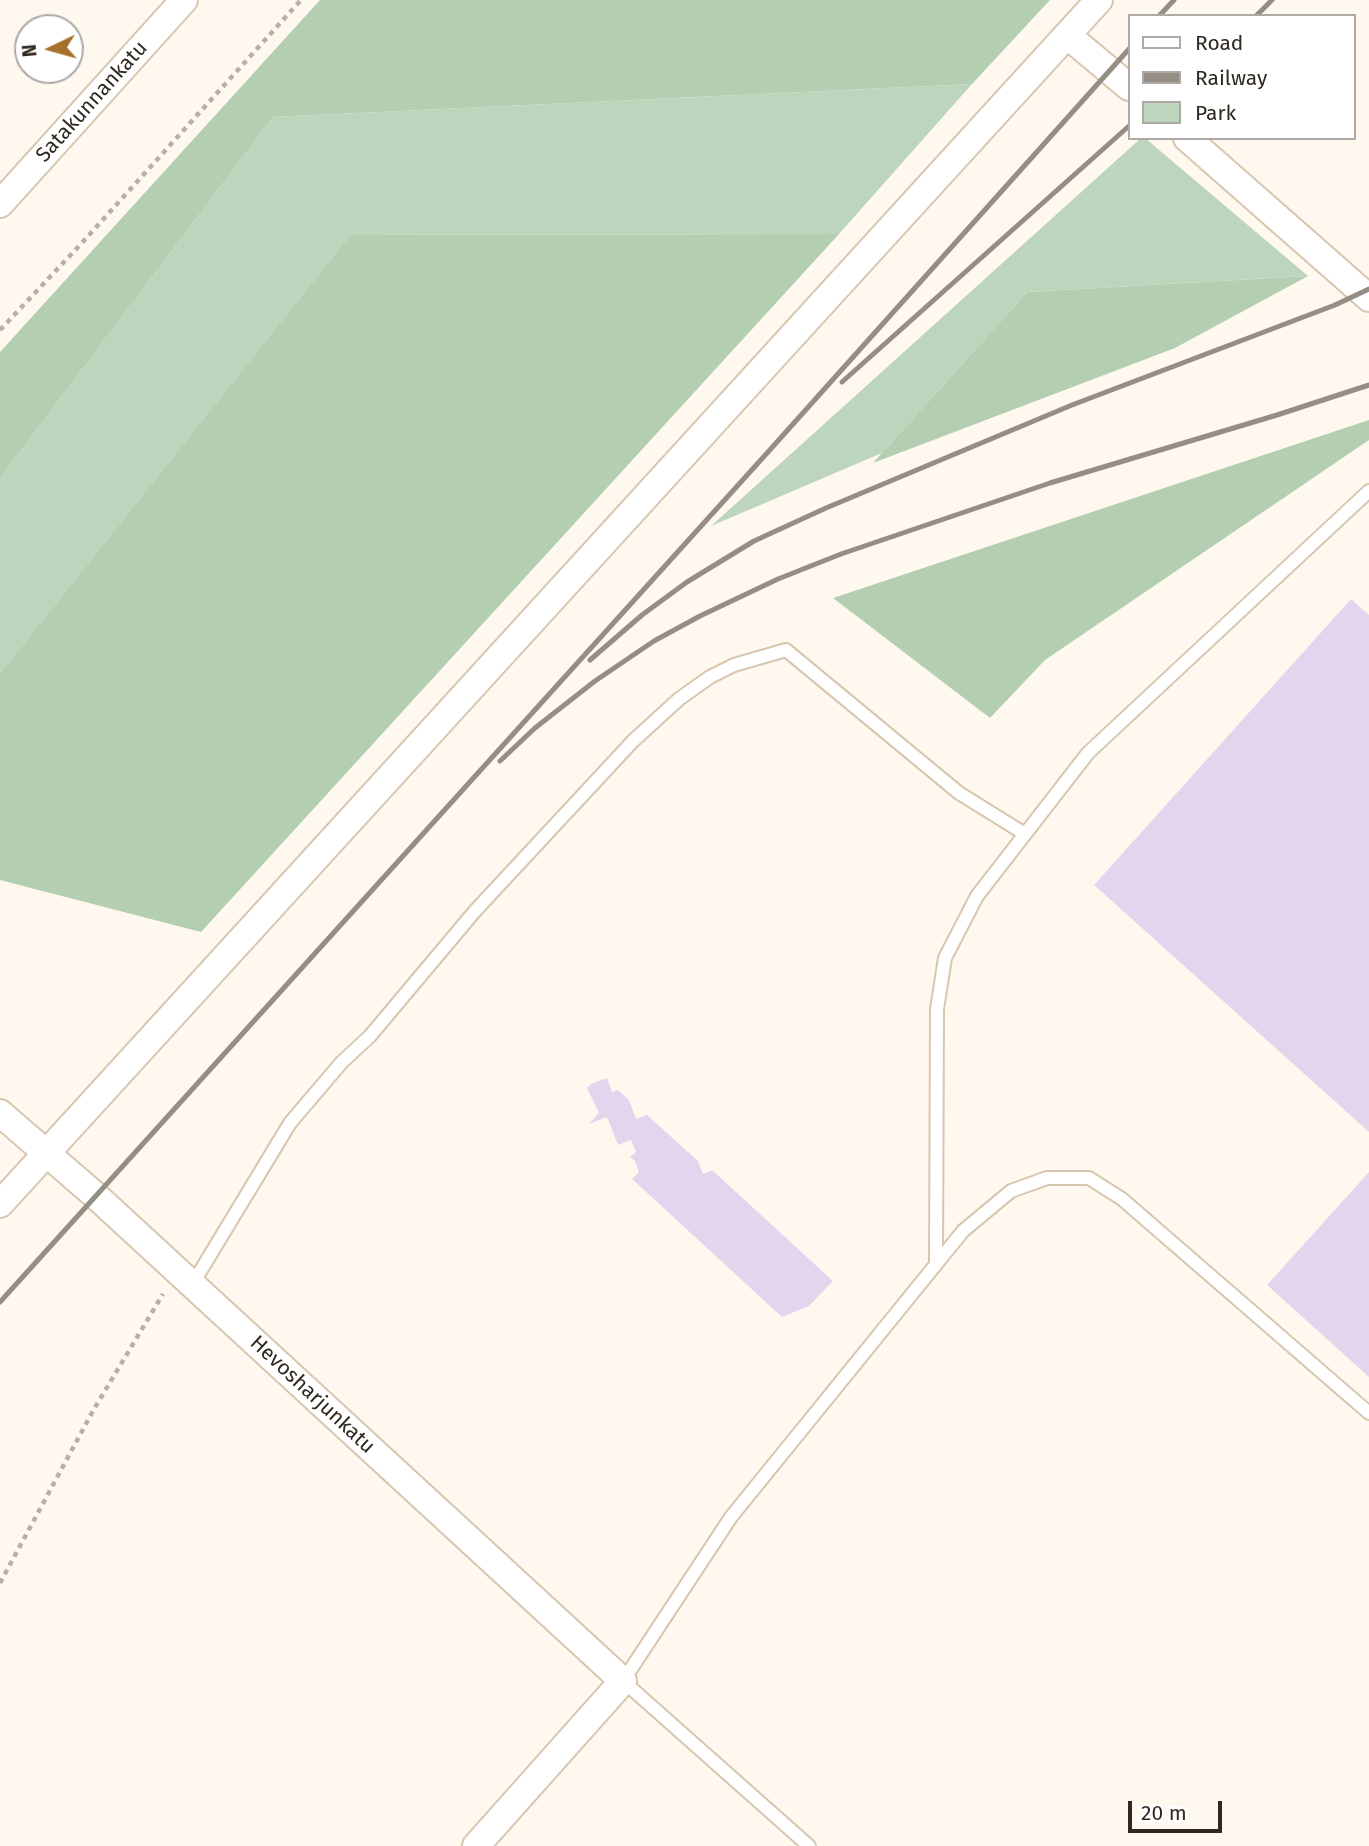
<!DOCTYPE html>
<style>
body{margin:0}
#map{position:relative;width:1369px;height:1846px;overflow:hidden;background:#fff8ef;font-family:"Fira Sans",sans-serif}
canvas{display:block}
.legend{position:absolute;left:1128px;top:14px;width:228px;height:126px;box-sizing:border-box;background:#fff;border:2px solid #aca9a6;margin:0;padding:9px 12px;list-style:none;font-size:21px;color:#2f2920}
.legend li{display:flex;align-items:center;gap:14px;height:35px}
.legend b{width:35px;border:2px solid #aca9a6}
.north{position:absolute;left:14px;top:14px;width:70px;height:70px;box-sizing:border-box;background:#fff;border:2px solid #aca9a6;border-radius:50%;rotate:265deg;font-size:19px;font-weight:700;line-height:28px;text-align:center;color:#2f2920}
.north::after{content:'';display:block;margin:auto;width:24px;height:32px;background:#a57029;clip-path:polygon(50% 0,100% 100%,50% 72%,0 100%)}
.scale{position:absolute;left:1128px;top:1801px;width:94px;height:32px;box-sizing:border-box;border:4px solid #2f2920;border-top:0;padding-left:9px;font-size:21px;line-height:24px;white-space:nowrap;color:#2f2920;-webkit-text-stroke:5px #fff;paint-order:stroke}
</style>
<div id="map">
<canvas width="1369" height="1846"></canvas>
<ul class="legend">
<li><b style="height:9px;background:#fff"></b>Road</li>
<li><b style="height:9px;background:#948e85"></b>Railway</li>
<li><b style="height:19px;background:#bed5bd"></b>Park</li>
</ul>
<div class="north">N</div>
<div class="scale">20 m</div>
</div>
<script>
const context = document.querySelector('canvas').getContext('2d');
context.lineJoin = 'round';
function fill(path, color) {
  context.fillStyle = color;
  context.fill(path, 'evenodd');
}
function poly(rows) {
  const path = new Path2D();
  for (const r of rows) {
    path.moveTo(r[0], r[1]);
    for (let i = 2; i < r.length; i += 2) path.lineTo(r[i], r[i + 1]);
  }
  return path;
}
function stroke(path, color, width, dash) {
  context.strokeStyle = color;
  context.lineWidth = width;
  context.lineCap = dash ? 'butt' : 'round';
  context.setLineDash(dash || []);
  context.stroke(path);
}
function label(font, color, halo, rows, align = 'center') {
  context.font = font + ' "Fira Sans",sans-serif';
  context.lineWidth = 5;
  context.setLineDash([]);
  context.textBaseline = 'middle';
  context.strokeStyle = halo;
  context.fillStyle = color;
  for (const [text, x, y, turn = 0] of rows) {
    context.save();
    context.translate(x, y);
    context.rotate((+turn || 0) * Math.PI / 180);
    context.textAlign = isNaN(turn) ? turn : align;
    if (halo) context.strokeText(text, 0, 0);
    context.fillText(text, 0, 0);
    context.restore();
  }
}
fill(poly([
 [972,84,839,234,350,235,0,673,0,478,273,117],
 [1141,138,1145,138,1308,276,1027,292,882,453,711,526]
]), '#bed5bd');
fill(poly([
 [320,0,1050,0,972,84,273,117,0,478,0,352],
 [839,234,201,932,0,880,0,673,350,235],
 [1308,276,1175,348,873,463,1027,292],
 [1369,420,1369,440,1045,660,990,718,833,598]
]), '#b4ceb2');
fill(poly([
 [1351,599,1369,615,1369,1132,1094,885],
 [607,1078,612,1092,618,1090,629,1100,636,1119,647,1115,698,1161,703,1174,712,1170,833,1281,809,1306,782,1317,632,1179,639,1172,635,1161,630,1157,636,1152,631,1140,618,1145,607,1117,589,1124,599,1113,587,1088,591,1084],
 [1369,1172,1369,1377,1267,1285]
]), '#e2d6ef');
const lane = poly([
 [936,1263,937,1009,945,958,977,896,1088,753,1369,491],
 [192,1285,290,1123,342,1062,370,1036,475,911,633,741,679,699,710,677,734,665,786,650,959,793,1025,834],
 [809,1846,623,1681,731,1517,963,1231,1011,1191,1047,1178,1089,1178,1122,1199,1369,1413]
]);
const street = poly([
 [1067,35,1129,87],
 [1187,138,1369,298],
 [0,204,184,0],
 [0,1113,96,1196,623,1681,476,1846],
 [0,1204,1099,0]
]);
stroke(lane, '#d8c6b0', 16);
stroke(street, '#d8c6b0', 30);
stroke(poly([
 [0,330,80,245,301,0],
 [0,1583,94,1409,163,1294]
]), '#b7b0a7', 4.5, [5, 5]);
stroke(lane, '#fff', 12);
stroke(street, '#fff', 26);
stroke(poly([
 [1159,16,1174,0],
 [1256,16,1272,0],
 [842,382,1129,126],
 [590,660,642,615,687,582,754,541,826,508,1072,405,1335,305,1369,289],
 [500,761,535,728,595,681,654,641,700,616,778,579,841,554,1050,483,1277,415,1369,385],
 [0,1302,768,452,1129,49]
]), '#948e85', 5);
label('21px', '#2f2920', '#fff', [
 ["Satakunnankatu",92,102,-48],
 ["Hevosharjunkatu",312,1395,43]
]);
</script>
